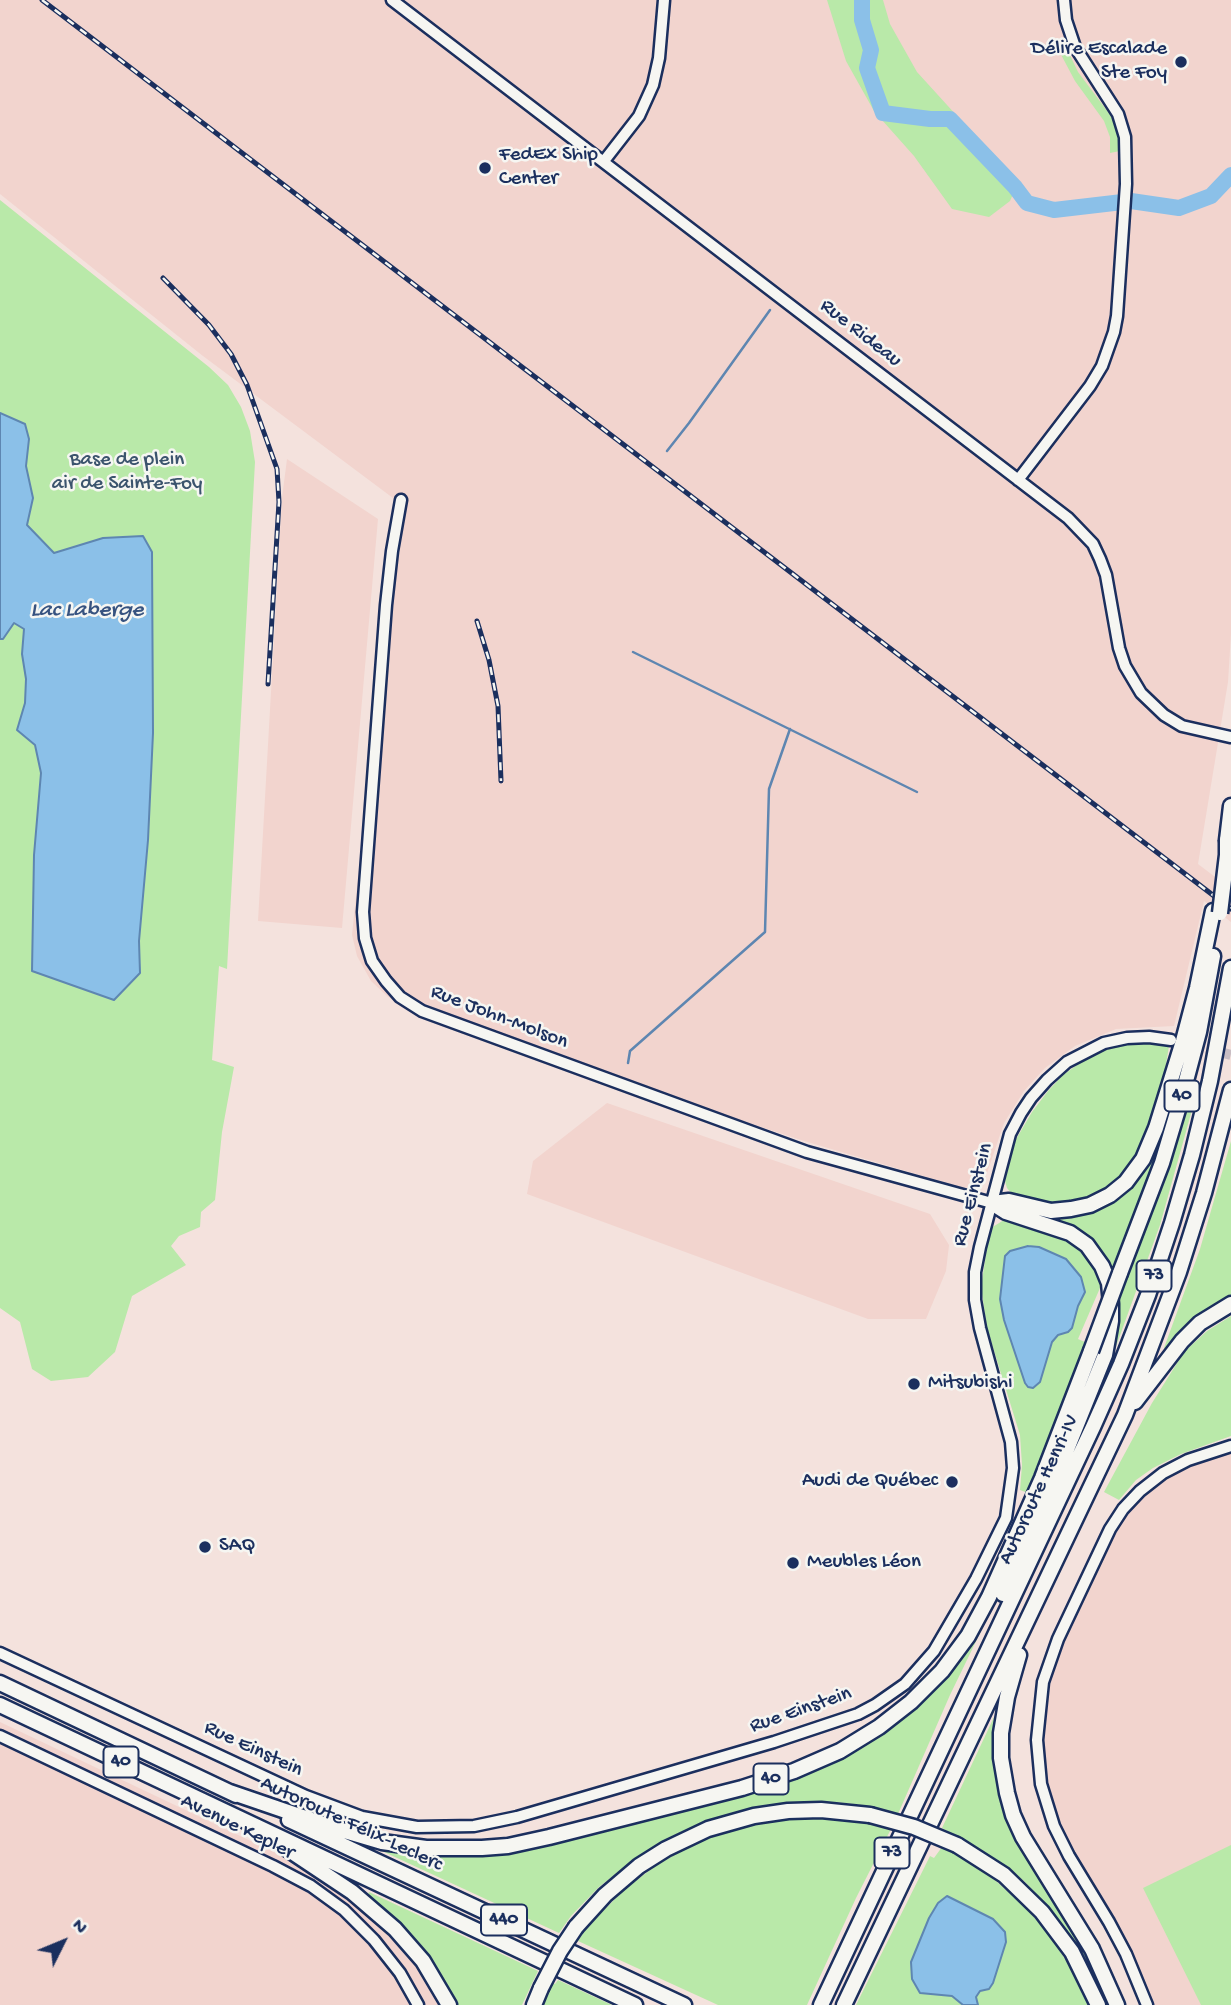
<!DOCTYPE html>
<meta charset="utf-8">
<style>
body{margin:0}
#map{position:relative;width:1231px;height:2005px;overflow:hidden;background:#f4e2dd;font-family:"Gochi Hand",sans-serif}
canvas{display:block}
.north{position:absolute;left:28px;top:1907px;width:70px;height:70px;-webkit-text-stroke:5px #f6f6f2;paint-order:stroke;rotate:47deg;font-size:19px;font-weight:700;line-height:28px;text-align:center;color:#1b2f5e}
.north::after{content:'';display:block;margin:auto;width:24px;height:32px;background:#1b2f5e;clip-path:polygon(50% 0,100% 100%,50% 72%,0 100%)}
</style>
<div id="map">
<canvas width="1231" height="2005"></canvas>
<div class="north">N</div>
</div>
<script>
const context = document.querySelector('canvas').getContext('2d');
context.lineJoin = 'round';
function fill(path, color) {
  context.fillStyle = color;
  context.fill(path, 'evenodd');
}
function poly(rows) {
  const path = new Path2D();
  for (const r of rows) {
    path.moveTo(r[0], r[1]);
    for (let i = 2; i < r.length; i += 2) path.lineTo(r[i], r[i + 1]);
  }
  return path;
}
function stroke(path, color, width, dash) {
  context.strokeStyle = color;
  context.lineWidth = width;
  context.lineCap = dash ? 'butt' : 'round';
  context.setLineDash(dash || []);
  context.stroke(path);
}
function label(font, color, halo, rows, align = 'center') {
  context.font = font + ' "Gochi Hand",sans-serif';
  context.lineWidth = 5;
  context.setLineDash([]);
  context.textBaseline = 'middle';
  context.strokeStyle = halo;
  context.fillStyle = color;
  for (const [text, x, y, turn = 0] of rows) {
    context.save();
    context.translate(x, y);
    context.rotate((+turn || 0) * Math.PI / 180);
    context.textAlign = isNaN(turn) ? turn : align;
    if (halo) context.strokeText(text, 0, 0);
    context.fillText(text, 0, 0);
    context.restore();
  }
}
fill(poly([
 [0,0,1231,0,1231,634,1228,682,1198,864,1231,889,1231,922,1204,901,1174,1026,1116,1029,1075,1046,1045,1068,1024,1091,1004,1123,983,1185,964,1188,804,1141,411,1013,387,996,371,981,357,956,352,935,397,501,203,356,0,194],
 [287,459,378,519,342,928,258,921,282,498],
 [607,1103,930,1214,949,1245,946,1271,926,1319,868,1319,527,1194,533,1161],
 [1231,1446,1231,2005,1147,2005,1138,1982,1054,1826,1037,1740,1043,1682,1110,1529,1163,1473],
 [0,1722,276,1853,324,1880,348,1897,396,1940,422,1973,439,2005,0,2005]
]), '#f2d4ce');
fill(poly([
 [827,0,883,0,890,24,917,72,1018,183,1010,201,989,217,952,209,914,156,874,111,846,61],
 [1048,44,1062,44,1066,47,1078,72,1111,116,1118,132,1120,151,1110,153,1110,137,1104,121,1075,81,1057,47,1050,50],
 [0,200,209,367,228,385,241,407,250,431,255,462,227,969,219,966,212,1060,234,1067,222,1132,215,1200,201,1212,200,1227,179,1236,171,1246,186,1265,132,1296,115,1352,88,1377,51,1381,32,1369,20,1322,0,1308],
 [1146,1042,1169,1046,1163,1083,1141,1150,1118,1183,1091,1200,1059,1206,1017,1198,1012,1194,1007,1188,1005,1181,1015,1141,1032,1112,1048,1091,1063,1075,1084,1060,1112,1047],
 [1186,1108,1192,1110,1160,1225,1114,1352,1110,1351,1116,1302,1150,1218,1174,1151],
 [1167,1115,1170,1116,1137,1212,1111,1277,1057,1223,1057,1216,1094,1210,1125,1193,1140,1176,1148,1163],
 [1231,1141,1231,1297,1168,1350,1164,1348,1200,1249],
 [1004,1220,1011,1220,1070,1240,1083,1251,1093,1264,1101,1280,1100,1288,1078,1339,1087,1343,1028,1493,1020,1490,1022,1465,1020,1435,987,1328,981,1287,989,1234,991,1228],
 [1231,1316,1231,1436,1181,1454,1153,1468,1136,1480,1119,1500,1104,1492,1152,1403,1184,1352,1207,1331],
 [980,1628,982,1629,950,1695,898,1814,875,1807,845,1803,815,1801,775,1804,734,1812,699,1824,670,1837,637,1857,599,1887,571,1916,559,1933,382,1851,384,1847,433,1855,502,1853,761,1788,838,1760,882,1734,919,1704,941,1681,962,1656],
 [994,1717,997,1718,994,1743,995,1775,1000,1801,1012,1830,1028,1860,1082,1945,1094,1969,1091,1971,1074,1941,1052,1911,1024,1881,995,1859,942,1828],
 [794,1819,825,1819,857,1821,891,1829,856,1898,807,2005,718,2005,578,1941,587,1927,625,1889,654,1867,684,1849,717,1835,753,1825],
 [1231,1845,1231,2005,1201,2005,1143,1888],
 [942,1847,964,1859,996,1881,1026,1908,1049,1934,1072,1970,1089,2005,856,2005,930,1856,934,1858],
 [369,1892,538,1971,522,2005,456,2005,434,1967,367,1897],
 [558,1980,612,2005,543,2005,553,1983,555,1984]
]), '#b9e9a9');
const water = poly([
 [0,413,25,424,29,439,26,466,33,498,27,525,54,553,103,538,143,536,152,552,153,733,148,840,139,941,140,973,114,1000,32,971,34,855,41,773,35,745,17,730,25,703,26,679,22,654,24,629,14,623,3,639,0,639,0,413],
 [1028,1246,1039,1247,1066,1259,1081,1277,1085,1292,1078,1306,1072,1328,1068,1332,1058,1335,1052,1342,1040,1382,1033,1388,1028,1387,1025,1383,1004,1320,1000,1299,1005,1256,1010,1251,1028,1246],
 [947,1896,993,1919,1005,1932,1006,1942,993,1983,989,1989,980,1991,976,1997,978,2005,963,2005,952,1996,920,1993,912,1979,911,1962,929,1918,938,1903,947,1896]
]);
fill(water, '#8bc0e8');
stroke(water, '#5e86b1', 2);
stroke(poly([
 [667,451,689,423,770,310],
 [633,652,917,792],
 [628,1063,630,1051,765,932,769,789,790,729]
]), '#5e86b1', 2.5);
stroke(poly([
 [862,0,862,20,871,50,867,68,883,113,930,119,950,119,1015,187,1027,203,1054,210,1131,201,1179,208,1211,196,1231,175]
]), '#8bc0e8', 16);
stroke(poly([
 [1192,1045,1231,1055]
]), '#c9bec4', 10, [10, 5]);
const minor = poly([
 [392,0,1068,518,1093,544,1100,559,1106,575,1119,648,1125,666,1141,693,1164,715,1182,726,1230,737],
 [604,161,639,116,653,85,659,58,664,0],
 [1018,480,1090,386,1102,366,1114,332,1117,316,1126,184,1125,137,1118,114,1075,47,1066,20,1064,0],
 [401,500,392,551,386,605,363,912,365,938,372,961,386,981,400,997,422,1011,807,1152,992,1203],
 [0,1653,306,1796,362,1817,417,1827,474,1826,517,1817,774,1742,858,1714,875,1705,905,1684,934,1651,976,1579,1006,1518,1013,1468,1011,1442,980,1328,975,1300,975,1272,980,1247,1010,1134,1021,1113,1031,1098,1047,1080,1067,1062,1104,1043,1127,1038,1149,1037,1171,1040],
 [0,1736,273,1866,311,1886,344,1910,374,1940,400,1973,418,2005],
 [1147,2005,1126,1954,1109,1922,1069,1856,1054,1826,1041,1784,1037,1740,1043,1682,1058,1639,1110,1529,1123,1509,1140,1491,1163,1473,1188,1460,1231,1446]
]);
const highway = poly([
 [1227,840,1231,806],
 [992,1203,1006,1212,1070,1233,1087,1245,1102,1266,1109,1283,1111,1304,1111,1321,1105,1355,1043,1509,1003,1594],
 [992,1203,1009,1201,1051,1211,1071,1209,1090,1205,1110,1195,1126,1182,1143,1159,1156,1128,1183,1041,1197,988,1213,911],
 [1120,1273,1162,1163,1182,1096,1199,1032,1213,956],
 [1135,1402,1182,1341,1200,1323,1231,1304],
 [1019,1655,1007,1697,1001,1733,1001,1758,1007,1793,1013,1815,1023,1837,1092,1949,1117,2005],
 [0,1683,236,1795],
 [0,1705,635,2005],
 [230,1792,338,1829,382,1842,426,1848,482,1848,508,1846,549,1837,742,1788,794,1771,840,1751,879,1727,911,1702,942,1671,968,1636,989,1597,1042,1478,1091,1351],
 [289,1820,684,2005],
 [957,1845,1004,1875,1042,1912,1072,1952,1098,2005],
 [286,1848,352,1892,395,1929,423,1961,449,2005],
 [576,1927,605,1895,639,1866,666,1849,708,1829,754,1816,788,1811,821,1810,870,1815],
 [534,2005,541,1988],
 [821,2005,1093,1427,1121,1364,1148,1295,1172,1223,1192,1155,1210,1081,1231,968],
 [844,2005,1125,1415,1179,1272,1204,1193,1231,1090]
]);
stroke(minor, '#1b2f5e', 15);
stroke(highway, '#1b2f5e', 19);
stroke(minor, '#f6f6f2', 10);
stroke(highway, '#f6f6f2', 14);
const rail = poly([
 [42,0,1231,909],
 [163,278,209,325,231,354,247,385,277,469,279,502,268,684],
 [477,621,489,660,498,706,501,781]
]);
stroke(rail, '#1b2f5e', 5);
stroke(rail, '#f6f6f2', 2.5, [8]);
const highwayBridge = poly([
 [1220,913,1227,855,1227,840],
 [1091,1351,1120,1273],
 [870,1815,914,1827,957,1845],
 [541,1988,560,1951,576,1927]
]);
stroke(highwayBridge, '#1b2f5e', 19, []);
stroke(highwayBridge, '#f6f6f2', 14);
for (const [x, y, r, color] of [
 [1181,62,7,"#1b2f5e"],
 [485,168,7,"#1b2f5e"],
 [914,1384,7,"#1b2f5e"],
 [952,1482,7,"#1b2f5e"],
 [205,1547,7,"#1b2f5e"],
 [793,1563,7,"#1b2f5e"]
]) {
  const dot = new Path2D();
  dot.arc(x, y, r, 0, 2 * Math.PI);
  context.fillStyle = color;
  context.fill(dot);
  stroke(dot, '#f6f6f2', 2.5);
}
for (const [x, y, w] of [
 [1182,1096,35],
 [1154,1276,35],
 [121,1762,35],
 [771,1779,35],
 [892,1853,35],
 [504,1920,46]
]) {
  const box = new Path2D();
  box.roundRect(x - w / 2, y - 15.5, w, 31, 5);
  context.fillStyle = '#f6f6f2';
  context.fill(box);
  stroke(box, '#1b2f5e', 2);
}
label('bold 19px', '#1b2f5e', null, [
 ["40",1182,1096],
 ["73",1154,1276],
 ["40",121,1762],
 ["40",771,1779],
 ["73",892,1853],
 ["440",504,1920]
]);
label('21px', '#1b2f5e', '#f6f6f2', [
 ["Délire Escalade",1167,50,"right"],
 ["Ste Foy",1167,74,"right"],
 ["FedEx Ship",499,156],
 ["Center",499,180],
 ["Mitsubishi",928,1384],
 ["Audi de Québec",938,1482,"right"],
 ["SAQ",219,1547],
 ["Meubles Léon",807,1563]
], 'left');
label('21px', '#1b2f5e', '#f6f6f2', [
 ["Rue Rideau",860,334,38],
 ["Rue John-Molson",499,1018,21],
 ["Rue Einstein",974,1195,-75],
 ["Autoroute Henri-IV",1040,1490,-65],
 ["Rue Einstein",801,1711,-19],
 ["Rue Einstein",253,1750,25],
 ["Autoroute Félix-Leclerc",351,1825,25],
 ["Avenue Kepler",237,1828,26]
]);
label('21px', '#3b546d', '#f6f6f2', [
 ["Base de plein",127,461],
 ["air de Sainte-Foy",127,485]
]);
label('italic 23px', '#375380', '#f6f6f2', [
 ["Lac Laberge",87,611]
]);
</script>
